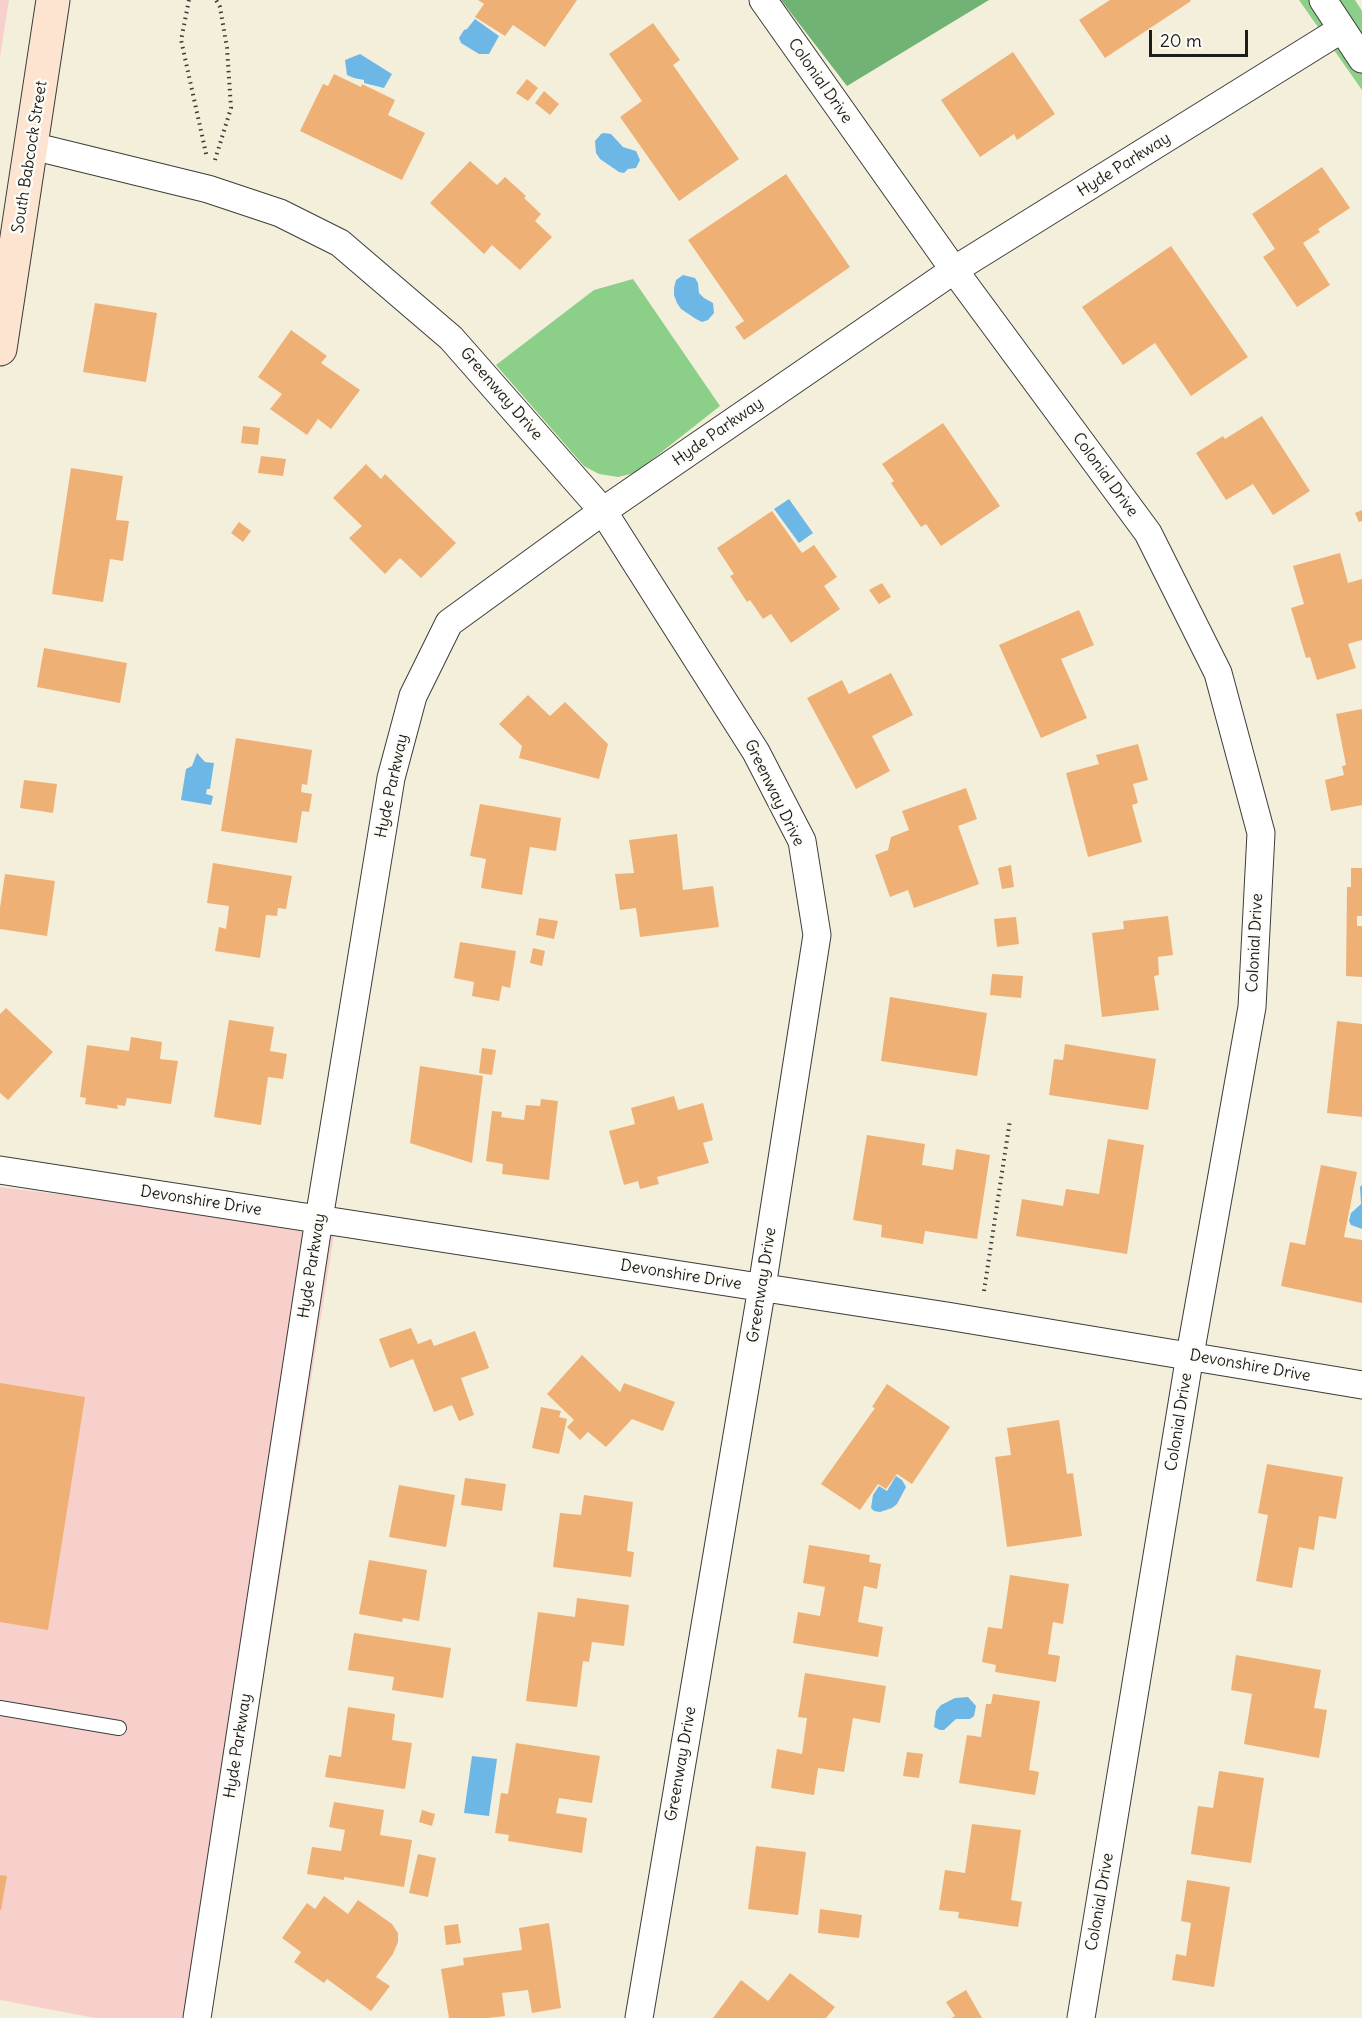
<!DOCTYPE html>
<style>
body{margin:0}
#map{position:relative;width:1362px;height:2018px;overflow:hidden;background:#f4efdb;font-family:Delius,sans-serif}
canvas{display:block}
.scale{position:absolute;left:1149px;top:30px;width:99px;height:27px;box-sizing:border-box;border:3px solid #1c1c1c;border-top:0;padding-left:8px;font-size:18px;line-height:21px;white-space:nowrap;color:#1c1c1c;-webkit-text-stroke:4px #fdfcf7;paint-order:stroke}
</style>
<div id="map">
<canvas width="1362" height="2018"></canvas>
<div class="scale">20 m</div>
</div>
<script>
const context = document.querySelector('canvas').getContext('2d');
context.lineJoin = 'round';
function fill(path, color) {
  context.fillStyle = color;
  context.fill(path, 'evenodd');
}
function poly(rows) {
  const path = new Path2D();
  for (const r of rows) {
    path.moveTo(r[0], r[1]);
    for (let i = 2; i < r.length; i += 2) path.lineTo(r[i], r[i + 1]);
  }
  return path;
}
function stroke(path, color, width, dash) {
  context.strokeStyle = color;
  context.lineWidth = width;
  context.lineCap = dash ? 'butt' : 'round';
  context.setLineDash(dash || []);
  context.stroke(path);
}
function label(font, color, halo, rows, align = 'center') {
  context.font = font + ' Delius,sans-serif';
  context.lineWidth = 5;
  context.setLineDash([]);
  context.textBaseline = 'middle';
  context.strokeStyle = halo;
  context.fillStyle = color;
  for (const [text, x, y, turn = 0] of rows) {
    context.save();
    context.translate(x, y);
    context.rotate((+turn || 0) * Math.PI / 180);
    context.textAlign = isNaN(turn) ? turn : align;
    if (halo) context.strokeText(text, 0, 0);
    context.fillText(text, 0, 0);
    context.restore();
  }
}
fill(poly([
 [0,0,9,0,0,57],
 [0,1187,335,1228,210,2018,95,2018,0,2000]
]), '#f7d0cb');
fill(poly([
 [1299,0,1355,0,1362,11,1362,90],
 [633,279,720,406,635,473,618,477,599,474,584,466,496,365,594,290]
]), '#8ccf89');
fill(poly([
 [781,0,989,0,847,86]
]), '#71b275');
fill(poly([
 [475,19,499,36,489,54,479,54,461,43,459,38,464,30,467,29],
 [360,54,392,74,384,88,364,83,364,80,354,78,347,75,345,60],
 [604,133,611,134,623,147,636,151,640,160,636,168,628,169,624,173,619,172,600,159,596,153,595,141,601,134],
 [683,275,695,278,698,283,699,293,704,298,713,303,714,313,708,320,702,322,696,319,681,309,677,303,674,295,674,288,676,280],
 [789,499,813,533,799,543,774,509],
 [197,753,205,762,214,763,210,789,207,789,206,794,213,796,211,805,181,800,186,769,192,766],
 [1362,1185,1362,1229,1351,1225,1349,1221,1351,1213,1361,1204,1360,1187],
 [896,1476,902,1480,906,1487,897,1504,892,1508,880,1512,874,1511,871,1508,873,1495,879,1486,887,1491],
 [968,1697,976,1706,974,1716,970,1719,956,1719,944,1730,940,1730,934,1727,936,1711,941,1705,955,1698],
 [472,1756,497,1759,489,1816,464,1813]
]), '#6db7e6');
fill(poly([
 [478,0,577,0,545,47,513,25,505,36,475,17,484,4],
 [1110,0,1190,0,1191,1,1105,58,1079,20],
 [653,23,680,60,673,65,739,159,679,201,620,117,642,101,609,54],
 [1013,52,1055,114,1017,140,1014,134,980,157,941,100],
 [334,74,361,87,362,84,395,100,388,115,425,133,402,180,300,131,323,84,328,86],
 [527,79,538,88,528,101,516,93],
 [544,91,559,104,550,115,535,103],
 [470,161,497,185,505,177,526,196,524,198,541,214,535,221,552,237,520,270,492,245,484,254,430,203],
 [1322,167,1350,208,1318,229,1320,232,1303,243,1330,285,1297,307,1263,257,1275,249,1252,214],
 [786,174,850,267,744,340,735,327,744,321,688,240],
 [1171,246,1248,357,1191,396,1155,343,1123,365,1082,307],
 [95,303,157,313,146,382,83,372],
 [291,330,327,356,321,363,360,390,331,429,318,419,307,435,270,409,282,394,258,377],
 [1262,416,1310,491,1273,515,1253,484,1226,500,1196,453,1223,436,1225,439],
 [943,423,1000,506,941,546,926,524,921,527,891,483,894,481,882,464],
 [243,426,260,428,258,445,241,443],
 [261,456,286,459,283,476,258,473],
 [366,464,381,479,385,474,456,543,421,578,400,558,385,574,349,538,362,526,333,498],
 [71,468,123,476,116,520,129,521,123,561,110,559,103,602,52,594],
 [1362,510,1362,521,1359,522,1355,513],
 [772,511,802,553,814,545,837,577,824,586,840,609,791,643,771,614,763,619,750,600,747,602,730,576,734,574,717,548],
 [239,522,251,531,243,542,231,533],
 [1340,553,1348,583,1362,579,1362,640,1348,644,1356,668,1317,680,1310,657,1306,658,1291,608,1304,604,1293,566],
 [882,583,891,597,879,604,869,590],
 [1079,610,1094,645,1061,659,1087,718,1041,738,999,645],
 [44,648,127,663,120,703,37,687],
 [891,673,913,715,872,736,890,771,856,789,807,698,842,680,849,694],
 [528,695,550,716,565,702,608,744,599,779,519,758,522,746,499,724],
 [1362,709,1362,805,1331,811,1325,780,1344,775,1342,766,1346,765,1336,714],
 [236,738,312,750,307,785,302,784,301,792,312,794,309,812,302,811,297,843,221,831],
 [1138,744,1148,780,1133,784,1138,803,1132,805,1142,842,1088,857,1066,773,1099,764,1096,755],
 [24,780,57,784,53,813,20,808],
 [966,788,977,819,958,826,979,884,914,908,908,890,890,897,875,855,888,850,891,837,909,830,902,811],
 [480,804,561,818,556,851,530,847,522,895,481,888,486,859,470,856],
 [677,834,683,890,713,886,719,927,640,937,636,908,620,910,615,874,634,873,629,840],
 [213,863,292,876,286,909,278,908,277,916,266,915,260,958,215,951,219,927,226,929,229,906,207,903],
 [1011,865,1014,887,1002,889,998,868],
 [1351,868,1362,868,1362,916,1357,916,1357,926,1362,926,1362,977,1346,976,1347,887,1351,887],
 [5,874,55,881,47,936,0,929,0,908],
 [1168,916,1173,955,1158,957,1159,975,1154,976,1159,1010,1102,1017,1092,933,1124,929,1123,921],
 [1016,917,1019,944,997,947,994,919],
 [539,918,558,921,554,939,536,935],
 [460,942,516,951,510,988,502,986,499,1001,472,996,474,982,454,978],
 [533,948,545,951,542,966,530,963],
 [992,974,1023,976,1021,998,990,995],
 [890,997,987,1013,977,1076,881,1061],
 [6,1008,53,1052,8,1100,0,1093,0,1014],
 [229,1020,274,1027,270,1051,287,1054,283,1079,268,1077,261,1125,214,1117],
 [1337,1021,1362,1024,1362,1117,1327,1113],
 [131,1037,162,1042,160,1059,178,1061,171,1104,127,1098,125,1106,117,1105,118,1109,85,1104,86,1098,80,1097,87,1045,129,1051],
 [1065,1044,1156,1059,1148,1110,1049,1095,1054,1059,1063,1060],
 [482,1048,496,1050,492,1075,479,1073],
 [420,1066,483,1076,472,1163,410,1143],
 [674,1096,678,1110,703,1103,713,1140,703,1143,709,1163,657,1177,659,1184,640,1189,638,1181,624,1185,609,1131,635,1124,631,1108],
 [541,1099,558,1101,549,1180,502,1174,503,1164,486,1161,492,1111,502,1112,501,1117,524,1120,526,1105,540,1106],
 [867,1135,925,1144,922,1165,953,1170,956,1149,990,1155,977,1239,925,1231,923,1244,881,1237,882,1225,853,1220],
 [1108,1139,1144,1145,1127,1254,1016,1236,1022,1199,1063,1206,1066,1189,1099,1194],
 [1321,1165,1357,1172,1344,1237,1362,1240,1362,1303,1281,1286,1290,1242,1305,1245],
 [411,1328,418,1344,431,1339,434,1346,475,1331,489,1368,461,1378,474,1415,459,1421,452,1405,434,1412,413,1359,390,1368,379,1339],
 [582,1355,620,1392,624,1383,675,1402,663,1431,632,1419,606,1447,588,1432,580,1440,567,1427,574,1420,547,1394],
 [0,1383,85,1397,48,1630,0,1622],
 [887,1384,950,1427,912,1484,897,1474,886,1489,878,1484,860,1510,821,1484,875,1408,872,1407],
 [541,1407,561,1411,559,1417,567,1419,559,1454,532,1448],
 [1059,1420,1067,1474,1073,1473,1082,1536,1007,1547,995,1457,1011,1455,1007,1428],
 [1267,1464,1343,1477,1336,1519,1319,1516,1314,1550,1299,1547,1292,1588,1256,1581,1268,1515,1258,1513],
 [465,1478,506,1484,502,1511,461,1505],
 [399,1485,455,1495,446,1547,389,1537],
 [584,1495,633,1502,627,1551,634,1552,631,1577,553,1567,560,1513,581,1515],
 [809,1545,870,1555,869,1562,881,1564,877,1589,864,1586,858,1622,883,1627,878,1657,793,1643,798,1612,820,1616,825,1587,803,1583],
 [369,1560,427,1570,419,1621,403,1618,402,1622,359,1614],
 [1010,1575,1069,1584,1063,1624,1053,1622,1048,1654,1060,1656,1056,1682,995,1672,996,1665,982,1662,988,1627,1002,1629],
 [577,1598,629,1605,624,1646,592,1642,589,1662,583,1661,577,1707,526,1701,538,1612,575,1617],
 [354,1633,451,1648,443,1698,392,1690,394,1677,348,1670],
 [1236,1655,1321,1670,1314,1708,1327,1710,1319,1758,1244,1744,1252,1694,1231,1690],
 [805,1673,886,1686,880,1723,853,1718,844,1772,818,1768,814,1795,771,1788,777,1749,802,1754,807,1718,798,1717],
 [993,1694,1040,1701,1029,1770,1039,1772,1035,1795,959,1783,967,1735,981,1737,986,1704,991,1704],
 [348,1707,395,1714,392,1740,412,1743,405,1789,325,1777,329,1755,341,1757],
 [516,1743,600,1756,592,1803,559,1798,556,1813,587,1818,582,1853,508,1841,509,1835,495,1833,501,1793,508,1794],
 [907,1752,923,1754,919,1778,903,1776],
 [1219,1771,1264,1778,1251,1863,1191,1854,1198,1806,1213,1808],
 [334,1802,384,1810,380,1835,412,1840,404,1887,344,1877,344,1880,307,1874,312,1847,341,1851,345,1830,329,1827],
 [422,1810,435,1814,432,1826,419,1822],
 [972,1824,1021,1830,1011,1900,1022,1902,1018,1927,958,1918,959,1912,939,1910,945,1870,965,1873],
 [756,1846,806,1852,798,1915,748,1909],
 [418,1854,436,1858,428,1897,409,1893],
 [0,1875,7,1876,1,1910,0,1910],
 [1187,1880,1230,1887,1214,1987,1172,1980,1176,1954,1186,1956,1191,1923,1181,1921],
 [324,1896,348,1914,358,1900,392,1924,398,1933,398,1942,393,1954,376,1977,390,1986,371,2011,327,1979,324,1983,294,1962,301,1952,282,1938,307,1903,315,1909],
 [820,1909,862,1915,859,1938,818,1933],
 [549,1923,561,2008,532,2013,528,1990,502,1993,505,2016,488,2018,449,2018,441,1969,464,1965,463,1958,522,1950,519,1928],
 [458,1924,461,1943,446,1945,444,1926],
 [790,1973,835,2007,826,2018,713,2018,741,1980,768,2001],
 [966,1990,982,2018,951,2018,955,2016,946,2002]
]), '#efb075');
const service = poly([
 [0,1708,119,1728]
]);
const minor = poly([
 [763,0,954,270,1148,533,1218,673,1261,833,1252,1007,1190,1355,1081,2018],
 [1323,0,1362,59],
 [32,146,208,189,280,213,340,243,451,338,603,511,756,752,802,841,817,935,762,1287,639,2018],
 [0,1170,947,1316,1362,1385],
 [197,2018,319,1219,391,778,413,696,449,623,603,511,954,270,1342,29]
]);
const secondary = poly([
 [0,349,53,0]
]);
stroke(service, '#3c3c39', 16);
stroke(minor, '#3c3c39', 29);
stroke(secondary, '#3c3c39', 35);
stroke(poly([
 [189,0,181,40,207,158],
 [215,160,231,108,227,48,220,7,216,0],
 [984,1291,1010,1120]
]), '#3c3c39', 4, [1.5, 4.5]);
stroke(service, '#fff', 14);
stroke(minor, '#fff', 27);
stroke(secondary, '#fde4d1', 33);
label('16px', '#1c1c1c', '#fdfcf7', [
 ["Colonial Drive",820,81,55],
 ["South Babcock Street",30,157,-81],
 ["Hyde Parkway",1124,165,-32],
 ["Greenway Drive",501,394,49],
 ["Hyde Parkway",718,432,-35],
 ["Colonial Drive",1105,475,54],
 ["Hyde Parkway",392,786,-78],
 ["Greenway Drive",774,793,64],
 ["Colonial Drive",1255,943,-87],
 ["Devonshire Drive",201,1201,9],
 ["Hyde Parkway",312,1266,-81],
 ["Devonshire Drive",681,1275,9],
 ["Greenway Drive",762,1285,-81],
 ["Devonshire Drive",1250,1366,10],
 ["Colonial Drive",1179,1422,-81],
 ["Hyde Parkway",238,1746,-81],
 ["Greenway Drive",681,1764,-80],
 ["Colonial Drive",1100,1902,-80]
]);
</script>
